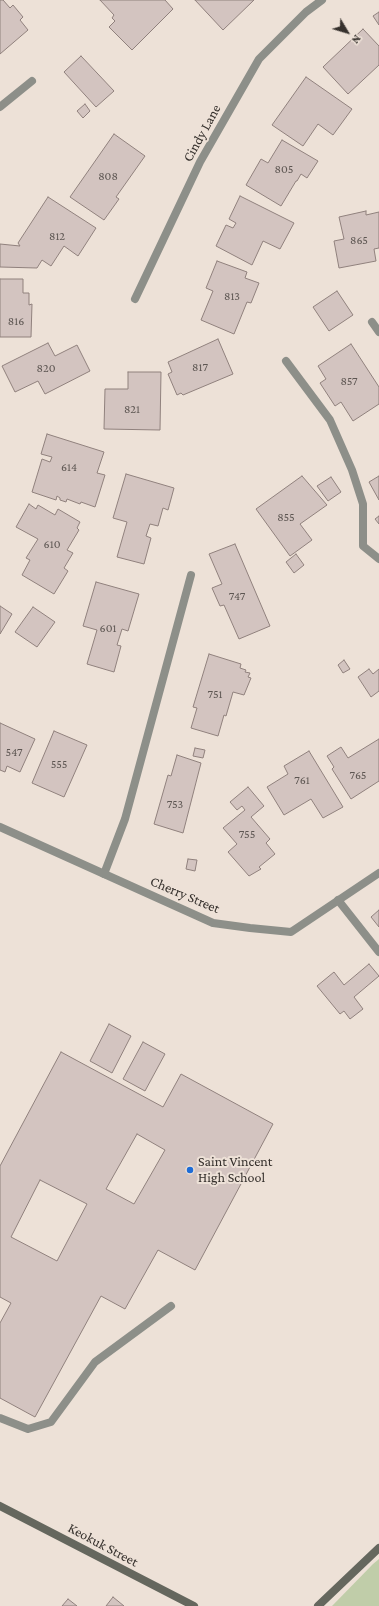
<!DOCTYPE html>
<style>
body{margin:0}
#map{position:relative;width:379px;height:1606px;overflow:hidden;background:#ede1d7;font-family:"Crimson Pro",serif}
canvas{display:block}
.north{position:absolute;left:327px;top:12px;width:40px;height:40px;-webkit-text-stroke:3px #ede1d7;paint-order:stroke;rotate:128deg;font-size:11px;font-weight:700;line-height:16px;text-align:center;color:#36312d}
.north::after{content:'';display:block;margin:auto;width:14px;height:18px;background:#36312d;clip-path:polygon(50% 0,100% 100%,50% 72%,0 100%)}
</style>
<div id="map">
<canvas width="379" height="1606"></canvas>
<div class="north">N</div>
</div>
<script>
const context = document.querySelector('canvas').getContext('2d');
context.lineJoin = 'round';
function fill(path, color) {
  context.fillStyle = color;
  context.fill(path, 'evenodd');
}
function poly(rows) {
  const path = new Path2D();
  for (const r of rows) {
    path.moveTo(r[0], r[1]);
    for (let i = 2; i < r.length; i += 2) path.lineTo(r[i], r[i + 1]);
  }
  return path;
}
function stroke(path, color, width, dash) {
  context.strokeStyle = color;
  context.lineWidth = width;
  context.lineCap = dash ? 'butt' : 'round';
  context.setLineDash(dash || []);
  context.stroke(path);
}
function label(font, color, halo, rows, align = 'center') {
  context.font = font + ' "Crimson Pro",serif';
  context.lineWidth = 4;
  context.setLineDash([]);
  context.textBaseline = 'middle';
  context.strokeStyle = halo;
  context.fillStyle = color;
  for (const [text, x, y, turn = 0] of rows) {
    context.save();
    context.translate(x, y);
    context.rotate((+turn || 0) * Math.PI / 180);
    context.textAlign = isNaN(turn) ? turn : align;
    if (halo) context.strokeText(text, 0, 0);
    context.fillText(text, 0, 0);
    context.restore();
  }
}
fill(poly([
 [379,1559,379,1606,332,1606,373,1564]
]), '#c0cda9');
const building = poly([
 [0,0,3,0,10,8,13,5,23,17,20,20,28,30,0,54,0,0],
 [100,0,165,0,173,9,132,50,109,27,115,21,112,18,114,15,100,0],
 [195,0,254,0,223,30,195,0],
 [379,12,379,25,373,16,379,12],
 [363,29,379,46,379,65,348,94,323,67,363,29],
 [81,56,114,91,96,107,64,72,81,56],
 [306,77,352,109,333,135,318,124,303,146,272,125,306,77],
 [85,104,90,111,83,118,77,111,85,104],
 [114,134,145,156,116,197,119,199,104,220,70,197,114,134],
 [282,140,318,161,307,178,301,174,297,181,296,181,281,206,246,185,261,159,268,163,282,140],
 [240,196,294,223,280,249,263,241,252,265,216,246,226,225,233,228,236,223,229,219,240,196],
 [48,197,96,228,78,256,64,246,51,266,42,260,37,268,0,267,0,244,20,246,18,243,48,197],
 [366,211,366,215,379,212,379,248,374,249,376,261,339,268,334,241,344,239,339,217,366,211],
 [217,261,247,272,245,278,259,283,251,303,247,302,234,334,201,320,213,291,206,288,217,261],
 [0,279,23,279,23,293,29,293,29,305,32,304,31,337,0,337,0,279],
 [337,291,353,315,329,331,313,307,337,291],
 [218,339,233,374,183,395,181,393,177,395,168,374,172,372,168,362,218,339],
 [48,343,55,356,77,345,90,371,45,394,38,381,15,392,2,366,48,343],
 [351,344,379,387,379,404,353,421,341,402,335,406,320,383,326,379,318,366,351,344],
 [128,372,161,372,160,430,104,429,105,389,128,389,128,372],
 [47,434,104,452,97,473,105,475,95,507,81,502,80,504,67,499,66,502,60,500,60,498,57,496,56,500,32,492,42,459,50,462,52,457,41,454,47,434],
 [126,474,174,488,168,510,163,508,158,526,150,524,146,536,151,538,144,564,117,557,127,522,113,518,126,474],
 [302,476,327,505,300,524,312,540,290,556,256,509,302,476],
 [379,476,379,500,369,482,379,476],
 [331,477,341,492,328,501,317,486,331,477],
 [29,504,36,509,38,505,55,515,58,509,80,522,77,528,79,530,67,550,73,553,64,568,68,571,54,594,22,575,30,560,26,558,38,539,16,527,29,504],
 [379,516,379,524,375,519,379,516],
 [235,544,270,626,239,639,224,605,220,606,212,588,222,584,209,554,235,544],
 [296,554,304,565,294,573,286,562,296,554],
 [96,582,139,594,128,631,122,629,117,645,121,646,114,672,87,664,97,630,83,626,96,582],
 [0,606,12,614,0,634,0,606],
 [33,607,55,622,37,647,15,632,33,607],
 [209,654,241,664,240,668,246,670,245,672,250,673,248,677,251,678,244,695,233,692,226,716,224,715,218,736,191,728,197,708,193,707,209,654],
 [344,660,350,669,343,673,338,665,344,660],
 [369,669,373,674,379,669,379,691,371,697,358,677,369,669],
 [0,723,35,739,20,772,7,766,5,772,0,770,0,723],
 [54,731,87,745,64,797,32,783,54,731],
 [379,739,379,781,351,799,332,769,334,767,327,756,341,747,348,758,379,739],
 [195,748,205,750,203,758,193,756,195,748],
 [309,751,343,807,323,818,311,799,284,815,267,787,288,774,284,766,309,751],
 [177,755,201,763,183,833,154,824,168,775,171,776,177,755],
 [248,787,264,806,251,817,270,839,266,843,275,854,259,867,261,869,249,876,228,852,237,844,223,828,245,810,242,806,237,810,230,802,248,787],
 [188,859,197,860,195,871,186,869,188,859],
 [379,910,379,927,371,917,379,910],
 [369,964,379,976,354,997,363,1009,350,1019,344,1011,340,1014,317,986,334,972,344,985,369,964],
 [109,1024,131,1036,112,1073,90,1061,109,1024],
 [143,1042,165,1054,145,1091,123,1079,143,1042],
 [61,1052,163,1107,181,1074,273,1124,195,1270,158,1250,125,1309,101,1296,35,1417,0,1398,0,1323,11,1303,0,1297,0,1166,61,1052],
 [137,1134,165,1150,134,1204,106,1189,137,1134],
 [40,1180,87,1204,57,1261,11,1237,40,1180],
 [113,1597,124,1606,106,1606,113,1597],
 [68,1599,77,1606,62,1606,68,1599]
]);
fill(building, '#d3c4c0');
stroke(building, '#90817d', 1);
stroke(poly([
 [0,107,32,81],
 [286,361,330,420,352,470,363,504,363,546,379,559],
 [104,874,125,819,191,575],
 [338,900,379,952],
 [0,1418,28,1429,51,1422,95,1362,171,1306]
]), '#8d8f89', 8);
stroke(poly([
 [135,299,200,162,259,59,306,12,322,0],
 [372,322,379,332],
 [0,827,213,923,250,928,291,932,379,873]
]), '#8d8f89', 8);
stroke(poly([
 [0,1506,194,1606],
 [318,1606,379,1548]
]), '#65675e', 8);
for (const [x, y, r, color] of [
 [190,1170,4,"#1d6cd7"]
]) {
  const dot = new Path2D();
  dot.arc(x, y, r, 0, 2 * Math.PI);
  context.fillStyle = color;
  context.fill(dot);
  stroke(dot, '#ede1d7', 1.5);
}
label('12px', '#5d5652', null, [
 ["805",284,169],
 ["808",108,176],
 ["812",57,236],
 ["865",359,240],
 ["813",232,296],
 ["816",16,321],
 ["817",200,367],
 ["820",46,368],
 ["857",349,381],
 ["821",132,409],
 ["614",69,467],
 ["855",286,517],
 ["610",52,544],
 ["747",237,596],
 ["601",108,628],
 ["751",215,694],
 ["547",14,752],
 ["555",59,764],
 ["765",358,775],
 ["761",302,780],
 ["753",175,804],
 ["755",247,834]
]);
label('14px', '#36312d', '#ede1d7', [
 ["Cindy Lane",202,133,-61],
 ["Cherry Street",185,895,23],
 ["Keokuk Street",103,1545,28]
]);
label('14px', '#36312d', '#ede1d7', [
 ["Saint Vincent",198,1162],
 ["High School",198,1178]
], 'left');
</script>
